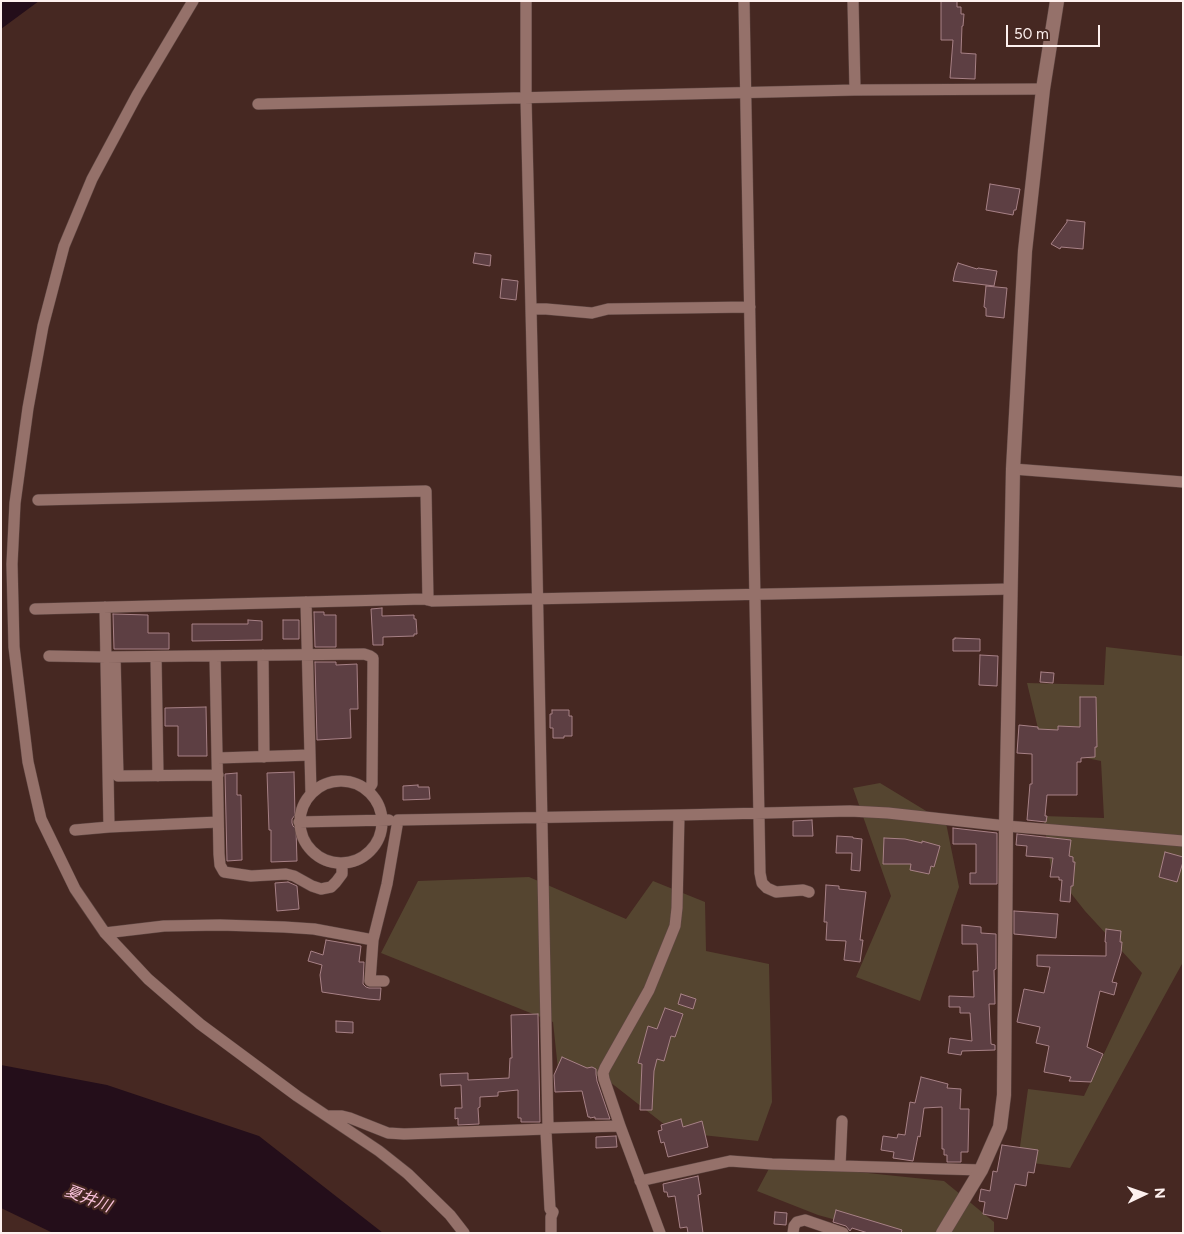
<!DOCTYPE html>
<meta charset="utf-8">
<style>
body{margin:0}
#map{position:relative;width:1184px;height:1234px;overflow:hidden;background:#462822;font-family:Figtree,sans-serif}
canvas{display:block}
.frame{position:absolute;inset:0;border:2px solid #fef1ef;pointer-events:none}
.north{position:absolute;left:1119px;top:1169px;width:50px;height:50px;-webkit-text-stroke:4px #462822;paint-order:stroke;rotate:87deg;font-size:14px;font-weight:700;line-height:20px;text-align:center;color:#fef1ef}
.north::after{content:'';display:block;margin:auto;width:18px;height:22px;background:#fef1ef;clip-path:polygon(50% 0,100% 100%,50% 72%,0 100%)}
.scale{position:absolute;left:1006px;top:25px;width:94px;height:22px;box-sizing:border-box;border:2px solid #fef1ef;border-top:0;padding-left:6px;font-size:15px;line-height:18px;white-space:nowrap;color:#fef1ef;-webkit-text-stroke:4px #462822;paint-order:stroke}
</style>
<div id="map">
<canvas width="1184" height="1234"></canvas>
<div class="frame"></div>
<div class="north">N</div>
<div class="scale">50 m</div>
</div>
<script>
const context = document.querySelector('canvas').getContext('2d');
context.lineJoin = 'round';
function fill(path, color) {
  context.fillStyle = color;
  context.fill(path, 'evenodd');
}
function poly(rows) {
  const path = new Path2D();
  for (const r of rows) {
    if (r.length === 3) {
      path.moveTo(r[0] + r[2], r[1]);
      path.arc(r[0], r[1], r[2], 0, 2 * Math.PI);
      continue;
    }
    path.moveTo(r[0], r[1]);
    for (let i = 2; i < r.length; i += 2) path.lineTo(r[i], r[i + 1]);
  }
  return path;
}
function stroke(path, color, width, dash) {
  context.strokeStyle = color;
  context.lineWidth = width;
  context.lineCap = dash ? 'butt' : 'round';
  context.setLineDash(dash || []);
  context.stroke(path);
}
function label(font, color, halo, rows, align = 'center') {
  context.font = font + ' Figtree,"Noto Sans JP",sans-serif';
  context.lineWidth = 4.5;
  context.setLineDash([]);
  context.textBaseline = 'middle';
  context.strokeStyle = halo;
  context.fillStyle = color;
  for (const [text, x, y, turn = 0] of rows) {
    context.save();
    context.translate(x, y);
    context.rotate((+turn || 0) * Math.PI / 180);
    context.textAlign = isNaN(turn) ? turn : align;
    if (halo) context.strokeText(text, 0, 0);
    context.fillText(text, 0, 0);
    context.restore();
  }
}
fill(poly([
 [1106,647,1183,656,1183,962,1070,1168,1018,1161,1028,1089,1084,1096,1142,973,1085,911,1051,868,1043,816,1104,818,1101,761,1043,749,1027,683,1104,685],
 [880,783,946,823,959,887,920,1001,856,977,891,896,853,788],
 [529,877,626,919,653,881,705,902,706,951,769,964,772,1102,758,1141,674,1132,601,1075,560,1088,553,1022,381,953,418,881],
 [772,1163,944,1181,994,1222,994,1233,867,1233,862,1227,818,1215,757,1191]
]), '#554530');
fill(poly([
 [1,1,39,1,1,29],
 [1,1065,107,1085,259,1136,383,1233,53,1233,1,1208]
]), '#240e1a');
const building = poly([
 [941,1,957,1,957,7,961,7,961,14,964,14,963,26,962,26,961,53,976,54,975,79,950,78,953,40,941,40,941,1],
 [990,184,1020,189,1016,210,1014,210,1013,215,986,210,990,184],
 [1067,220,1085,222,1083,249,1061,247,1060,249,1051,244,1067,222,1067,220],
 [475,253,491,255,490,266,473,263,475,253],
 [958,263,977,269,978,268,997,271,994,286,953,281,955,271,958,263],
 [502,279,518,281,516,300,500,298,502,279],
 [986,286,1007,288,1004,318,986,316,986,308,984,307,986,286],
 [382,608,382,616,414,615,414,619,416,619,417,634,414,634,414,636,383,637,383,645,373,645,371,609,382,608],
 [314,612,324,612,324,615,336,615,336,647,315,647,314,612],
 [113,614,148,615,148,633,169,633,169,649,114,649,113,614],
 [248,620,262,621,262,640,192,641,192,624,248,624,248,620],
 [283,620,299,620,299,639,283,639,283,620],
 [955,638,980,639,980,651,953,651,953,639,955,639,955,638],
 [980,655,998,656,997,686,979,685,980,655],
 [315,662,336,662,336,665,357,664,358,709,350,709,351,738,317,740,315,662],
 [1041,672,1054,673,1053,683,1040,682,1041,672],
 [1080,697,1096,697,1097,747,1095,747,1095,757,1081,758,1081,762,1077,762,1077,795,1047,795,1045,816,1047,816,1046,822,1027,820,1030,784,1032,784,1032,754,1017,753,1019,725,1038,727,1038,729,1058,730,1058,726,1080,727,1080,697],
 [206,707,207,756,178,756,178,726,165,726,165,708,206,707],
 [552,710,569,710,569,716,572,716,572,736,564,736,564,738,553,738,553,728,550,728,550,714,552,714,552,710],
 [294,772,295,815,292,819,292,823,293,826,296,829,297,861,271,862,271,830,269,830,267,773,294,772],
 [237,773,237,795,241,795,242,860,227,861,225,774,237,773],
 [418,785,418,787,429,787,430,799,403,800,403,786,418,785],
 [812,820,813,836,793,836,793,821,812,820],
 [953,828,997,833,997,884,970,884,970,873,976,873,976,844,953,844,953,828],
 [1017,834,1071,840,1069,856,1073,857,1073,862,1075,862,1073,886,1071,886,1070,902,1060,901,1062,880,1059,880,1059,877,1050,877,1053,858,1026,856,1027,846,1016,845,1017,834],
 [837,836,853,837,853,838,862,839,860,871,851,870,852,853,836,853,837,836],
 [884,838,905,839,922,843,922,841,940,846,934,867,931,866,929,874,910,870,911,864,883,864,884,838],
 [1165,852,1183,857,1183,862,1177,882,1159,877,1165,852],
 [288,882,297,886,299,909,277,911,275,883,288,882],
 [826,885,839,886,839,889,866,892,860,940,863,940,860,962,844,960,846,941,826,940,827,922,824,922,826,885],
 [1014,911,1058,914,1056,938,1014,934,1014,911],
 [962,925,981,927,981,933,996,934,996,969,994,970,995,1004,989,1004,991,1044,995,1045,995,1050,962,1051,961,1055,948,1053,950,1038,972,1041,970,1013,960,1013,960,1007,949,1007,949,996,974,997,973,971,978,971,977,944,962,944,962,925],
 [1106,929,1121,931,1120,942,1122,942,1121,953,1112,982,1117,983,1114,995,1100,991,1087,1047,1103,1054,1091,1082,1069,1081,1071,1077,1044,1072,1049,1046,1036,1043,1040,1027,1017,1022,1024,989,1044,993,1050,967,1037,966,1037,955,1106,956,1106,942,1105,942,1106,929],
 [326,940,361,946,359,962,364,962,363,984,366,987,369,988,381,988,380,1000,368,999,322,992,320,975,322,965,308,961,311,951,323,955,326,940],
 [681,994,696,999,693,1009,678,1004,681,994],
 [665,1008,683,1014,675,1037,671,1036,664,1061,657,1059,654,1071,652,1110,640,1110,642,1064,638,1063,648,1026,657,1029,665,1008],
 [538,1014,540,1122,521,1122,521,1118,518,1118,518,1090,498,1092,498,1096,480,1097,480,1107,478,1108,479,1124,458,1125,458,1118,455,1119,455,1108,462,1108,461,1085,441,1086,440,1074,468,1073,468,1080,509,1078,510,1058,512,1058,511,1015,538,1014],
 [336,1021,353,1022,353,1033,336,1032,336,1021],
 [562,1057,587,1068,592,1067,596,1069,596,1074,597,1081,610,1119,595,1119,595,1117,590,1118,590,1117,588,1117,582,1091,555,1092,554,1075,562,1057],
 [921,1077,948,1084,947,1088,961,1089,960,1109,969,1109,968,1152,961,1152,961,1162,947,1162,947,1155,944,1155,944,1149,942,1149,942,1107,924,1108,920,1137,918,1136,913,1161,893,1158,894,1152,881,1150,883,1136,897,1138,898,1134,905,1135,910,1102,915,1103,921,1077],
 [681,1119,683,1127,702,1121,708,1147,668,1157,664,1142,661,1143,658,1131,662,1130,661,1125,681,1119],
 [616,1136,617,1147,596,1148,596,1137,616,1136],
 [1002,1145,1038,1150,1034,1173,1028,1172,1026,1186,1015,1184,1007,1219,983,1214,985,1202,979,1201,981,1189,990,1191,993,1171,997,1172,1002,1145],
 [698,1176,701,1194,698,1195,703,1233,688,1233,687,1227,680,1228,675,1196,668,1197,667,1192,664,1192,663,1184,698,1176],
 [836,1210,902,1230,901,1233,868,1233,852,1228,850,1231,846,1226,833,1222,836,1210],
 [775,1212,787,1213,786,1225,774,1224,775,1212]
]);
fill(building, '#5d3f43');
stroke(building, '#a78186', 1);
const minor = poly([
 [193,1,137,95,92,179,64,246,43,326,28,408,15,503,12,564,14,647,28,762,41,819,75,889,105,933,148,979,200,1024,297,1096,379,1151,408,1174,450,1215,464,1233],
 [526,1,526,98,536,520,548,1128,546,1132,550,1209,553,1212,551,1217,551,1233],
 [744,1,760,873,762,883,767,888,776,892,803,890,809,892],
 [853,1,855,90],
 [258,104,855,90,1043,89],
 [531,309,546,309,592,313,608,309,750,307],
 [1013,469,1183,482],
 [38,500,426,491,428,600],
 [306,602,311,793],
 [105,607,109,827],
 [35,609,424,599,432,601,1011,589],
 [263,655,264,757],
 [49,656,106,657,364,654,370,656,373,658,373,663,372,784,368,790],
 [215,656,219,854,220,865,224,872,251,876,286,874,294,876,312,886,321,889,331,887,336,882,342,874,342,864],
 [115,657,118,776,218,775],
 [156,657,158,776],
 [218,758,310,755],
 [341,822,41],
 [299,822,389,820],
 [75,830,109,827,218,822],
 [105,933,164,926,220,925,284,927,314,929,373,940,387,884,398,820,679,815,850,811,888,813,1006,826,1183,841],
 [373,940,370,981,384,981],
 [327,1116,342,1116,350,1118,388,1133,404,1134,547,1129],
 [548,1128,620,1126],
 [840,1166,842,1121],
 [640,1181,730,1161,772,1164,981,1170],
 [660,1233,620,1126,604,1079,603,1073,605,1068,649,990,675,926,677,908,679,815],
 [793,1233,794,1226,797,1222,805,1220,843,1233]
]);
const tertiary = poly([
 [943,1233,981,1170,1000,1127,1004,1095,1006,826,1013,469,1025,251,1043,89,1057,1]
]);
stroke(minor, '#5e4642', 12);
stroke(tertiary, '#5e4642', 15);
stroke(minor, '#95716a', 11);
stroke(tertiary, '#95716a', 14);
label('italic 16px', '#fcc4de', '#462822', [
 ["夏井川",88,1199,21]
]);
</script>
